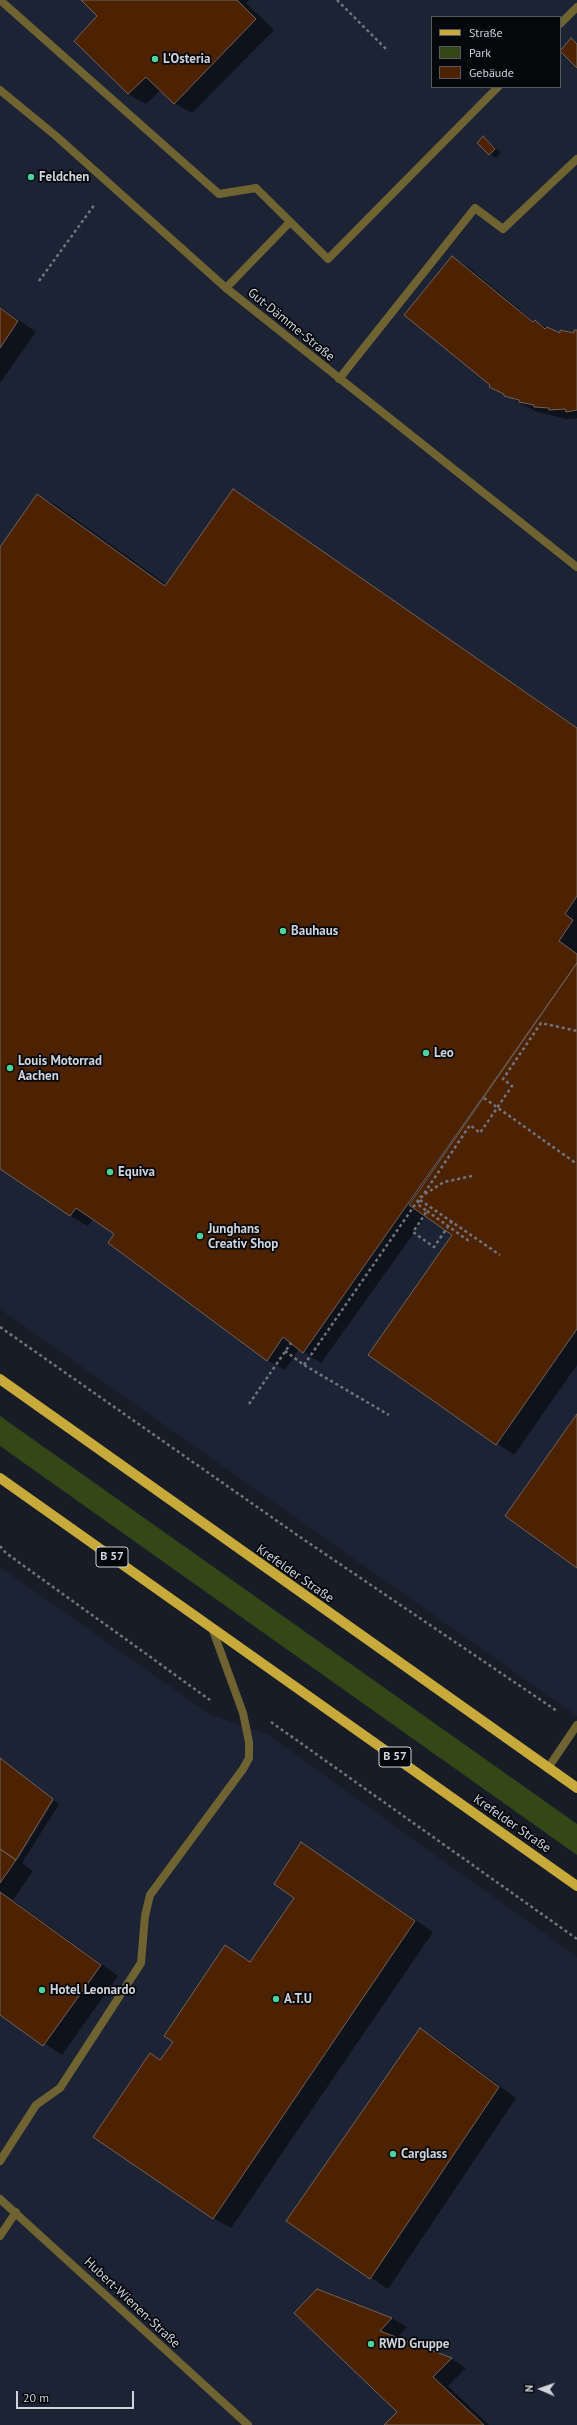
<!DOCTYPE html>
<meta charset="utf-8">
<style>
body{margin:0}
#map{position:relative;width:577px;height:2425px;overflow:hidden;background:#171c27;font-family:"PT Sans",sans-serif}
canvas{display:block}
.legend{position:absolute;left:431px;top:16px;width:130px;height:72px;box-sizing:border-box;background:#05070b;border:1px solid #56595e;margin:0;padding:5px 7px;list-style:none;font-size:12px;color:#cfd3da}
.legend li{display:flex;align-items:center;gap:8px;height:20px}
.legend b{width:20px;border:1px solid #56595e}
.north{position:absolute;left:521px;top:2369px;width:40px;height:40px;-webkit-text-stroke:3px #05070b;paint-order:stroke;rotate:272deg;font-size:11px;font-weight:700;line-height:16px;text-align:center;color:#cfd3da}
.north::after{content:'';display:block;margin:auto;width:14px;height:18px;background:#cfd3da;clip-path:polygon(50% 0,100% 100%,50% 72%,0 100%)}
.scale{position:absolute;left:16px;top:2391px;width:118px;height:18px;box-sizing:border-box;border:2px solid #cfd3da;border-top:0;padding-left:5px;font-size:12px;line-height:14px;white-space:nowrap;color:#cfd3da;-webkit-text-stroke:3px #05070b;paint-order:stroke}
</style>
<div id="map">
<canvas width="577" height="2425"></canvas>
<ul class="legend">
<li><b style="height:5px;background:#c7aa39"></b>Straße</li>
<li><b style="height:11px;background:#334816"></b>Park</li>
<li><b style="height:11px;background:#4c2201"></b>Gebäude</li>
</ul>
<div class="north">N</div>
<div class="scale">20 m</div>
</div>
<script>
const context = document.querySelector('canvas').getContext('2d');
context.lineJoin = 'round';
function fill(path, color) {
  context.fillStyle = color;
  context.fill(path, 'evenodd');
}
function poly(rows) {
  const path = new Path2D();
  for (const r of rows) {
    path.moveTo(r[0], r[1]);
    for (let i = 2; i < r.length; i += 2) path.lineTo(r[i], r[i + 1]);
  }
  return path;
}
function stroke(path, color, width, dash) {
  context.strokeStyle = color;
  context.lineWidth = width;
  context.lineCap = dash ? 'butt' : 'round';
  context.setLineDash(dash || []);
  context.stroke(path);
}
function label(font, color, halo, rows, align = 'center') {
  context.font = font + ' "PT Sans",sans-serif';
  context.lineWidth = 3.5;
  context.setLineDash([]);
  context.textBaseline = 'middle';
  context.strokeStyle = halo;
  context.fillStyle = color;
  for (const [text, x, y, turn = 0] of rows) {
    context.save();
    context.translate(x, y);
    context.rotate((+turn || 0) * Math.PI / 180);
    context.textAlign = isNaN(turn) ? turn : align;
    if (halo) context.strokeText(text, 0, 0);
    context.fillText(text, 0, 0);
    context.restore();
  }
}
fill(poly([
 [0,0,577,0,577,1716,0,1309],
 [432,17,560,17,560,87,432,87],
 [0,1567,209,1714,267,1734,577,1957,577,2425,0,2425]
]), '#1c2334');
fill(poly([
 [0,1416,577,1824,577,1855,0,1446]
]), '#334816');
fill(poly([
 [82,0,249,0,246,3,274,30,192,113,174,103,161,90,146,104,128,94,75,41,98,16],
 [483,138,501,152,496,158,490,154],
 [453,258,468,267,535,322,561,334,574,335,577,331,577,418,566,419,535,411,491,387],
 [0,307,36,332,0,383],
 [233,491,577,727,577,1365,514,1455,369,1355,453,1235,426,1216,321,1363,299,1349,285,1370,267,1360,115,1234,93,1219,88,1226,70,1216,0,1167,0,549,38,495,56,505,167,585],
 [0,1758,15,1859,18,1859,54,1800,59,1804,22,1863,33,1871,13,1900,118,1976,62,2055,0,2013],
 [302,1844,433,1932,231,2228,213,2218,161,2061,174,2042,226,1947,251,1962,296,1897],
 [420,2030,438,2040,516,2098,388,2289,288,2221],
 [317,2291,392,2318,407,2327,397,2338,451,2359,466,2368,448,2386,489,2425,386,2425,398,2412]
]), '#0007');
const building = poly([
 [81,0,237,0,256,19,174,104,146,77,128,94,74,41,97,16,81,0],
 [571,38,577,44,577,68,560,51,571,38],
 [483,136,495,149,489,155,477,143,483,136],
 [452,256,533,322,535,320,545,329,547,327,560,333,560,330,574,333,574,330,577,330,577,410,566,412,565,409,549,410,549,408,534,407,534,405,519,402,519,400,504,396,504,394,489,387,490,385,404,315,452,256],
 [0,308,18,321,0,348,0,308],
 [233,489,577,728,577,896,565,914,573,920,559,941,577,954,577,963,303,1353,283,1337,267,1361,108,1243,114,1234,76,1208,70,1216,0,1169,0,547,37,494,165,586,233,489],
 [577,963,577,1329,496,1445,368,1355,452,1235,409,1205,577,963],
 [577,1414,577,1568,505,1516,577,1414],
 [0,1758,53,1799,16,1860,0,1849,0,1758],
 [301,1842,415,1921,213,2219,93,2137,150,2053,160,2060,173,2042,164,2036,225,1945,250,1962,294,1898,274,1884,301,1842],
 [0,1849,16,1860,0,1883,0,1849],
 [0,1892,101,1965,43,2046,0,2015,0,1892],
 [420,2028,499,2087,370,2279,286,2221,420,2028],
 [317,2289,392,2318,380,2331,452,2358,433,2377,484,2425,384,2425,397,2412,294,2313,317,2289]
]);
fill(building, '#4c2201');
stroke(building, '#71625a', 1);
stroke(poly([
 [337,0,388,51],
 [39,281,95,204],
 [484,1098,577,1164],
 [425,1194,444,1182,472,1176],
 [420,1200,500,1255],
 [427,1211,469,1241],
 [452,1221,434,1247,413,1232,427,1211,417,1204,470,1125,480,1133,512,1086,503,1079,541,1023,577,1031],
 [0,1327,300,1537,557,1711],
 [285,1351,304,1365,389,1415],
 [304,1365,421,1196],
 [249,1404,291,1343],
 [0,1546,6,1553,210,1700],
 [271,1722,577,1939]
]), '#71757f', 2.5, [3, 3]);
stroke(poly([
 [0,0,219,194,256,188,328,259,498,87],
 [560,24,577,7],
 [226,288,290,222],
 [339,379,475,208,503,229,577,159],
 [548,1768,577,1725],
 [0,2161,36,2105,60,2088,141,1963,145,1916,150,1895,243,1769,249,1758,249,1742,243,1713,212,1628],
 [0,2236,16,2212]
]), '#706332', 8);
stroke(poly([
 [0,90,56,136,226,288,577,567],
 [0,2199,248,2425]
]), '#706332', 8);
stroke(poly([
 [0,1379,577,1788],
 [0,1478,577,1886]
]), '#c7aa39', 10);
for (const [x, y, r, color] of [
 [155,59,4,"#4dd39a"],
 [31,177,4,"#4dd39a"],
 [283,931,4,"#4dd39a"],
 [426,1053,4,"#4dd39a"],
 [10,1068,4,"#4dd39a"],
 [110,1172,4,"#4dd39a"],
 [200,1236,4,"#4dd39a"],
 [42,1990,4,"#4dd39a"],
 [276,1999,4,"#4dd39a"],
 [393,2154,4,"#4dd39a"],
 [371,2344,4,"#4dd39a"]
]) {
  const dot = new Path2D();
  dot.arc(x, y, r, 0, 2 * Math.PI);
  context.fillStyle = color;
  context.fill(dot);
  stroke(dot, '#05070b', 1.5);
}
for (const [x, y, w] of [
 [112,1557,32],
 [395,1757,32]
]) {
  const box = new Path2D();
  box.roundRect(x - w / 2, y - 10, w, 20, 3);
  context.fillStyle = '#05070b';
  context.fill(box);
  stroke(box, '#cfd3da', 1);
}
label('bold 12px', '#cfd3da', null, [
 ["B 57",112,1557],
 ["B 57",395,1757]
]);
label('bold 13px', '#cfd3da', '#05070b', [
 ["L'Osteria",163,59],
 ["Feldchen",39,177],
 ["Bauhaus",291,931],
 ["Leo",434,1053],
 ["Louis Motorrad",18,1061],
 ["Aachen",18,1076],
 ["Equiva",118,1172],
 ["Junghans",208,1229],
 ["Creativ Shop",208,1244],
 ["Hotel Leonardo",50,1990],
 ["A.T.U",284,1999],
 ["Carglass",401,2154],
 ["RWD Gruppe",379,2344]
], 'left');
label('13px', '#cfd3da', '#05070b', [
 ["Gut-Dämme-Straße",291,325,39],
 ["Krefelder Straße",295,1574,35],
 ["Krefelder Straße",512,1824,35],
 ["Hubert-Wienen-Straße",132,2303,43]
]);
</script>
